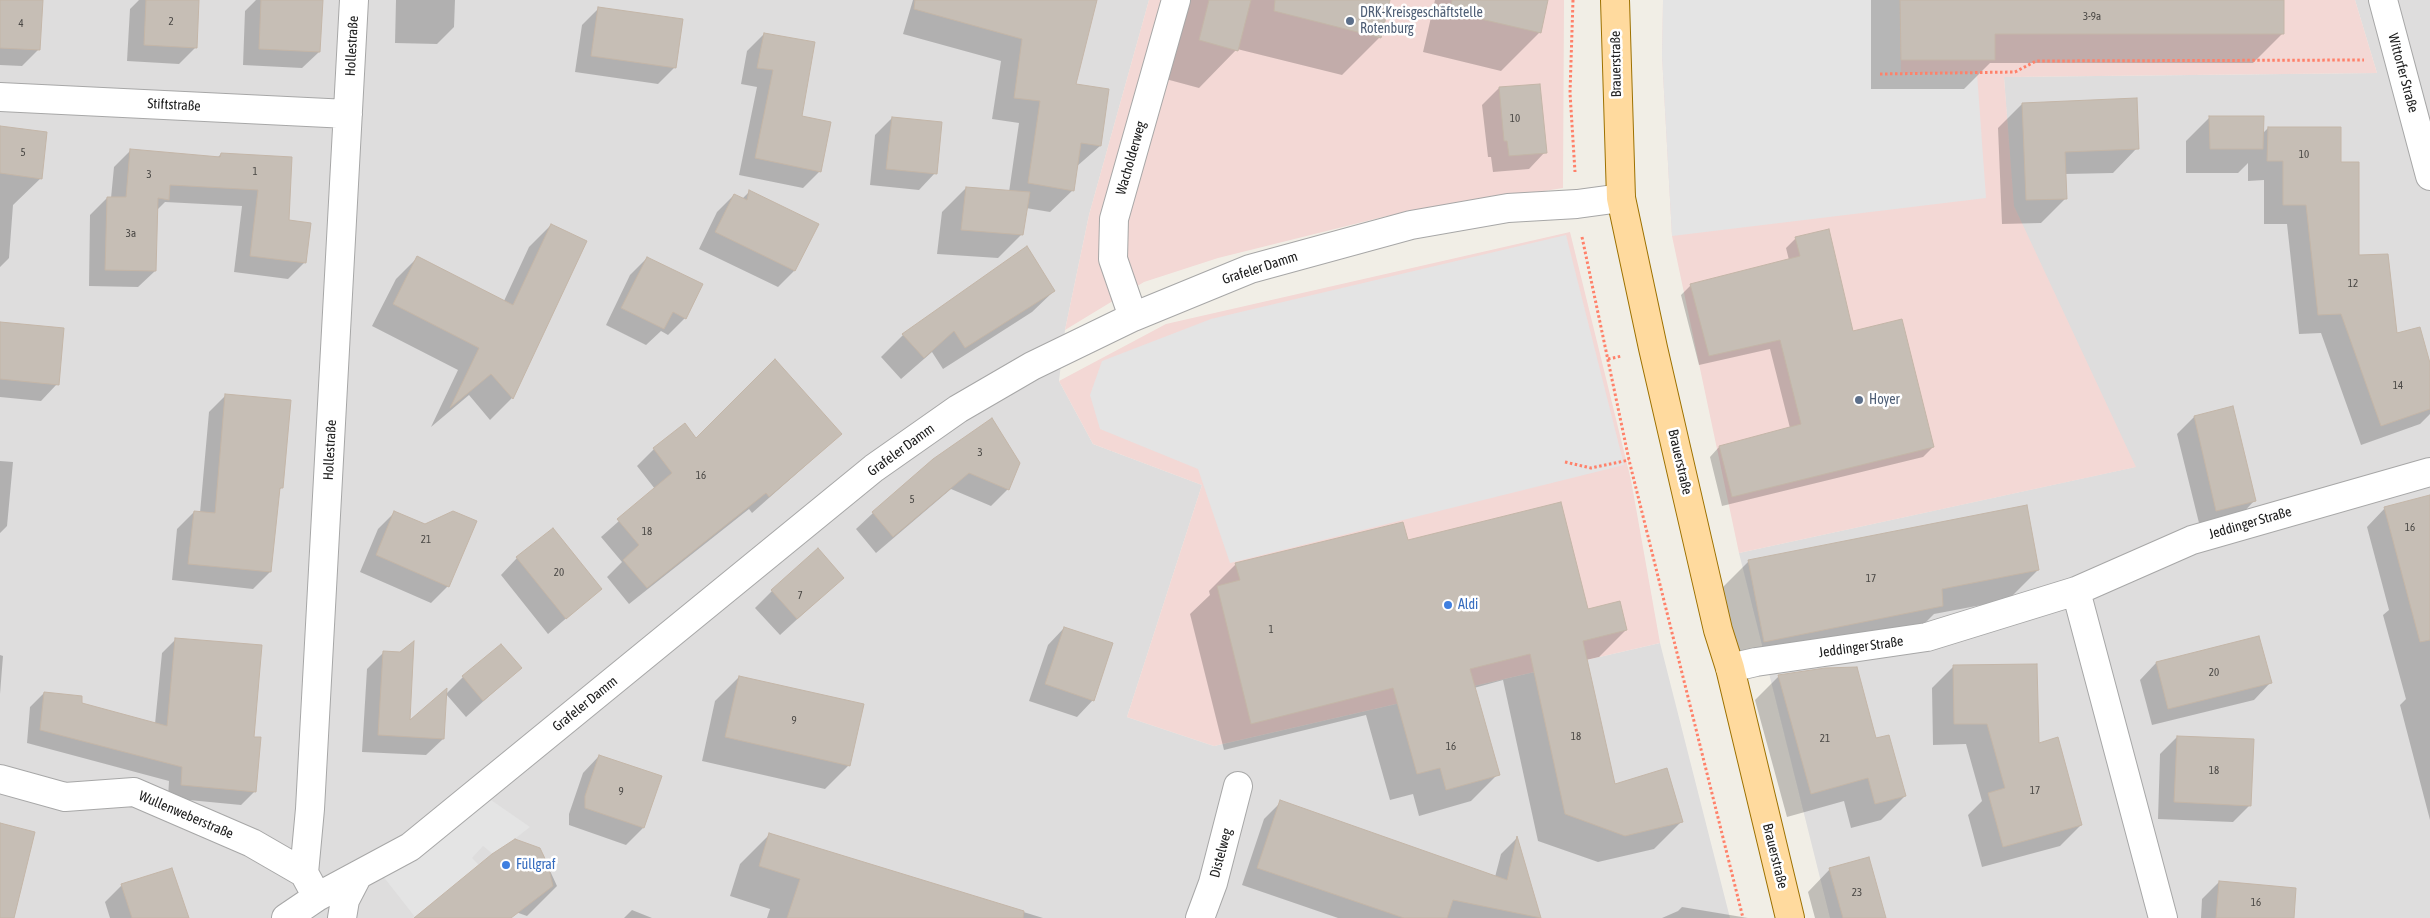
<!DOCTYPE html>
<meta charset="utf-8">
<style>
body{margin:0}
canvas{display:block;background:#f1eee6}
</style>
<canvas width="2430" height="918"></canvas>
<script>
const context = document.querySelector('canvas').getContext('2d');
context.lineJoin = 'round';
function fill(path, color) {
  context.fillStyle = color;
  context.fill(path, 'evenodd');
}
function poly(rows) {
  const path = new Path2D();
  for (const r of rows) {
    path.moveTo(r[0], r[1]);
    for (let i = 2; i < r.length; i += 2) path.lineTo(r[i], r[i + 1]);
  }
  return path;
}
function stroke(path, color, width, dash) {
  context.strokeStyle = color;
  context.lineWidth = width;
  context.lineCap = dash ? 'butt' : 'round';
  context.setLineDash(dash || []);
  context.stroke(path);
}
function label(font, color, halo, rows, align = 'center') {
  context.font = font + ' "Asap Condensed",sans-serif';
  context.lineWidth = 5;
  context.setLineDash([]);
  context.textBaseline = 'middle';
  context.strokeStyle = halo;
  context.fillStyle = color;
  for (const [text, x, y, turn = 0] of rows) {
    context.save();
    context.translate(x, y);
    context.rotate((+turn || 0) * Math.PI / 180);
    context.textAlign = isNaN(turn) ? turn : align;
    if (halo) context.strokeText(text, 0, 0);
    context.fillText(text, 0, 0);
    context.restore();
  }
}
fill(poly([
 [0,0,1149,0,1089,215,1065,330,1059,381,1093,444,1202,485,1127,717,1214,746,1660,643,1730,918,0,918],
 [2355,0,2430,0,2430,918,1830,918,1739,553,2135,467,2013,206,2004,77,2377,73]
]), '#dedddd');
fill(poly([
 [1149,0,1564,0,1563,188,1387,216,1218,258,1144,282,1065,330,1089,215],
 [1663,0,2355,0,2377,73,2004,77,2014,206,2136,467,1739,553,1672,236,1662,56],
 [1570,232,1631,480,1660,643,1214,746,1127,717,1202,485,1093,444,1059,381,1166,324]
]), '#f3d8d5');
fill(poly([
 [1663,0,1900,0,1901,73,1977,73,1986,198,1672,236,1662,56],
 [1566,235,1624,465,1230,563,1198,469,1100,429,1090,395,1102,361,1211,319],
 [478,791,530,827,494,855,483,846,472,858,479,865,415,917,375,866]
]), '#e4e4e4');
fill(poly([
 [0,0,26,0,39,49,22,66,0,65],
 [139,0,198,0,196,47,179,64,127,61,130,9],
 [256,0,322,0,319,52,302,68,243,65,245,11],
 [396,0,455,0,454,27,437,44,395,43],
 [913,0,1096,0,1075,86,1100,146,1076,167,1073,190,1050,212,1026,208,1022,234,998,258,937,254,942,212,966,188,1009,192,1019,123,992,119,1001,61,903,34],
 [1185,0,1388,0,1380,37,1342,75,1237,49,1199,88,1162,78],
 [1435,0,1547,0,1540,32,1501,71,1423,52],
 [1871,0,2283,0,2283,33,2253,63,1990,63,1964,89,1871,89],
 [599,8,675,67,658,84,575,72,582,25],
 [764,34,801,117,820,171,803,188,739,175,757,87,741,84,747,51],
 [1539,85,1545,152,1529,169,1493,172,1491,157,1488,157,1482,105,1499,88],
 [2022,104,2137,148,2113,173,2065,174,2065,199,2041,223,2002,224,1998,128],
 [2210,117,2262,134,2268,128,2340,163,2358,256,2396,335,2430,368,2430,414,2420,424,2361,445,2321,333,2299,334,2287,224,2264,224,2264,180,2248,181,2248,163,2238,173,2186,173,2186,141],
 [892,118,935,173,919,190,870,185,875,135],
 [0,128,41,178,13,205,9,258,0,267],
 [131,150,217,158,221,154,291,158,287,221,305,262,288,279,234,272,242,206,165,202,157,210,155,271,138,287,89,286,90,215,107,198,111,198,114,167],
 [749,192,817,225,794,271,778,287,699,249,717,212,734,195,742,199],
 [551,225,585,242,512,398,490,420,469,395,431,427,458,370,372,326,396,279,418,257,504,301,529,247],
 [1796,238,1852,332,1933,447,1923,457,1722,506,1710,457,1719,447,1790,428,1770,349,1699,365,1681,295,1691,285,1789,260,1786,248],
 [647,258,685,318,668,335,661,331,646,345,606,325,630,275],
 [1054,291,1032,312,943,369,932,352,901,379,881,357,903,335],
 [0,323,57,384,41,401,0,397],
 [225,396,282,487,278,491,270,572,253,589,172,580,177,529,194,512,200,513,209,412],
 [2232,408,2254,501,2238,518,2200,527,2177,434,2194,417],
 [992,420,1008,489,991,506,951,489,876,553,856,529,873,513],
 [841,434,752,513,749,509,629,604,607,577,622,562,601,537,655,489,637,466,654,449,696,439],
 [0,461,13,462,7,526,0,533],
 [2430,497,2430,820,2400,705,2406,699,2383,615,2389,610,2367,527,2385,508],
 [395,512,448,586,431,603,360,572,378,529],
 [1407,542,1587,610,1626,630,1599,657,1586,660,1614,786,1681,822,1654,849,1598,862,1538,841,1503,680,1474,688,1498,774,1471,801,1419,816,1413,794,1390,800,1366,715,1224,750,1190,614,1210,595,1209,591,1236,564],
 [517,558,600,589,548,634,501,575],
 [1748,562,2038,570,2008,600,1934,614,1912,636,1734,671,1718,592],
 [842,578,780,635,755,608,772,591],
 [1064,628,1093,700,1077,717,1029,701,1048,645],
 [2258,637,2270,683,2254,700,2152,725,2140,680,2156,663],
 [176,639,253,738,255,791,241,805,168,798,169,781,27,743,30,707,44,693,155,724,162,653],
 [384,652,408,723,443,739,426,755,362,752,367,669],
 [0,655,3,656,0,694],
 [1953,667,2038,744,2081,825,2060,846,1982,867,1968,815,1982,801,1966,744,1933,745,1932,688],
 [520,668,466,717,446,694,463,677],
 [1779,676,1875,740,1905,796,1881,820,1851,828,1844,801,1787,817,1755,700],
 [739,677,849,765,825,789,702,761,715,701],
 [2177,737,2250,805,2233,822,2158,819,2160,754],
 [599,756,660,777,643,828,626,845,569,825,569,814,583,773],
 [1281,802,1495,877,1501,854,1517,838,1539,918,1338,918,1242,885,1264,819],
 [770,834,1043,918,767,918,770,909,730,896,740,864],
 [540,849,557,886,527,916,484,901,512,918,416,918],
 [1830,869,1883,918,1815,918,1808,892],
 [2219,882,2292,918,2201,918,2202,899],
 [122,885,181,918,110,918,105,902],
 [1682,907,1748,918,1662,918,1678,911],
 [632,910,652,918,624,918]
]), '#0003');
const building = poly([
 [0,0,43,0,40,50,0,48,0,0],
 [146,0,199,0,197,48,144,45,146,0],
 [261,0,323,0,320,52,259,49,261,0],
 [915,0,1097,0,1076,84,1109,89,1101,146,1081,143,1074,191,1028,183,1040,101,1014,98,1022,39,914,9,915,0],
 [1209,0,1251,0,1238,51,1199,40,1209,0],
 [1275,0,1390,0,1381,38,1274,11,1275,0],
 [1452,0,1548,0,1541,33,1450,12,1452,0],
 [1900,0,2284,0,2284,34,1995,34,1995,60,1901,60,1900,0],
 [598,7,683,19,676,68,591,56,598,7],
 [764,33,815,42,802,116,831,122,821,172,755,158,773,70,757,68,764,33],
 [1540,84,1547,153,1509,156,1507,141,1504,141,1499,87,1540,84],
 [2137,98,2139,149,2065,152,2067,199,2026,200,2022,103,2137,98],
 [2209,116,2264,116,2263,149,2210,149,2209,116],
 [892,117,942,122,937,174,886,169,892,117],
 [0,126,47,132,42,179,0,173,0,126],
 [2268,127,2341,127,2341,162,2359,162,2359,255,2388,254,2397,333,2420,327,2430,363,2430,409,2381,426,2341,314,2318,315,2306,205,2283,205,2283,161,2267,161,2268,127],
 [130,149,220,157,221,153,292,157,289,220,311,223,306,263,250,256,258,190,170,185,169,200,158,198,156,271,105,270,107,197,126,197,130,149],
 [966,187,1030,192,1023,235,961,230,966,187],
 [749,190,819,224,795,271,715,232,734,194,747,200,749,190],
 [551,224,587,241,513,399,491,374,450,408,479,348,393,304,417,256,513,305,551,224],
 [1829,229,1853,331,1902,319,1934,447,1732,497,1719,446,1801,424,1780,340,1709,356,1690,284,1800,256,1795,237,1829,229],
 [1027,246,1055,291,965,348,954,331,924,358,902,334,1027,246],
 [647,257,703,284,686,319,673,312,664,329,621,308,647,257],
 [0,322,64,328,59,385,0,379,0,322],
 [775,359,842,434,769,497,766,493,647,588,623,560,639,545,617,519,672,473,653,448,685,423,696,438,775,359],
 [225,394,291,400,283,488,280,488,271,572,188,564,194,511,215,513,225,394],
 [2233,406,2256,501,2216,511,2194,416,2233,406],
 [992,418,1020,463,1009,490,969,473,893,537,872,512,933,459,992,418],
 [2430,495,2430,640,2420,642,2384,507,2430,495],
 [1561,502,1588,609,1620,601,1627,630,1583,641,1615,784,1667,768,1683,822,1625,836,1565,814,1530,654,1470,669,1500,775,1446,790,1440,768,1417,774,1393,688,1251,724,1217,586,1240,580,1235,563,1403,522,1408,540,1561,502],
 [2027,505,2039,570,1942,589,1943,606,1764,642,1748,560,2027,505],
 [394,511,425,524,453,511,477,521,449,587,376,555,394,511],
 [553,528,602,589,566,619,516,557,553,528],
 [818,548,844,578,797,619,771,590,818,548],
 [1064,627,1113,643,1094,701,1045,684,1064,627],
 [2259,636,2272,683,2168,709,2156,662,2259,636],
 [175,638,262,645,254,737,261,737,256,792,181,785,182,767,40,730,44,692,82,696,82,703,167,726,175,638],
 [414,641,410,720,447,688,444,739,378,735,383,651,400,652,414,641],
 [501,644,522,668,483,701,462,676,501,644],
 [2037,664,2039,743,2058,737,2082,825,2003,847,1988,793,2005,788,1987,724,1954,724,1953,665,2037,664],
 [1857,667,1876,738,1889,735,1906,796,1875,804,1868,778,1811,794,1778,675,1825,668,1857,667],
 [739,676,864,704,850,766,725,737,739,676],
 [2177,736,2254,739,2251,806,2174,802,2177,736],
 [599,755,662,776,644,828,585,808,585,796,599,755],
 [1280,800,1507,880,1517,836,1541,918,1453,900,1447,918,1404,918,1257,868,1280,800],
 [0,823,35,832,14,918,0,918,0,823],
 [769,833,1024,911,1023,918,787,918,800,879,759,866,769,833],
 [515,839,540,848,548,865,553,886,511,918,414,918,492,854,515,839],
 [1869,857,1886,918,1843,918,1829,868,1869,857],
 [172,868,189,918,132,918,121,884,172,868],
 [2219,881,2296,888,2294,918,2216,918,2219,881]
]);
fill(building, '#c6beb5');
stroke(building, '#c4b6a8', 1);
const street = poly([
 [2383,0,2430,176],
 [0,97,348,114],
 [1133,317,1113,259,1114,219,1176,0],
 [2076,591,2192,540,2430,472],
 [1730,668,1756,662,1927,637,2076,591,2163,918],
 [0,779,65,797,134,792,252,843,304,873],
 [317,897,304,873,310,809,354,0],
 [286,918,317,897,410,847,874,468,958,409,1032,366,1133,317,1250,269,1411,225,1508,208,1577,204,1621,198],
 [342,918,345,900,358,875],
 [1200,918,1213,883,1238,786]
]);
const primary = poly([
 [1615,0,1621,198,1653,348,1718,630,1730,668,1790,918]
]);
stroke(street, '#a7a7a7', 30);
stroke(primary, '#9d7100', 30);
stroke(poly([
 [1573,0,1570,93,1575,172],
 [1880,74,2015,72,2036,61,2364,60],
 [1582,237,1629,460,1743,918],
 [1608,359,1622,356],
 [1565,462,1591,468,1629,460]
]), '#ff816a', 3, [2.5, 2.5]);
stroke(street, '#fff', 28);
stroke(primary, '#ffda9e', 28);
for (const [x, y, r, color] of [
 [1350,21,5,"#5c6f8a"],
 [1859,400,5,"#5c6f8a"],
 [1448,605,5,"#3f7fe0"],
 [506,865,5,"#3f7fe0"]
]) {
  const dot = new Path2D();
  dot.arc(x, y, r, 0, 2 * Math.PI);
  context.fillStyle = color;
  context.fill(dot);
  stroke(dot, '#fff', 2);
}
label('11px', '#4a4845', null, [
 ["3-9a",2092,17],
 ["2",171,22],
 ["4",21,24],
 ["10",1515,119],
 ["5",23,153],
 ["10",2304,155],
 ["1",255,172],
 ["3",149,175],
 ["3a",131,234],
 ["12",2353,284],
 ["14",2398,386],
 ["3",980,453],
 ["16",701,476],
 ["5",912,500],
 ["16",2410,528],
 ["18",647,532],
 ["21",426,540],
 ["20",559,573],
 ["17",1871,579],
 ["7",800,596],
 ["1",1271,630],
 ["20",2214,673],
 ["9",794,721],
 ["18",1576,737],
 ["21",1825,739],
 ["16",1451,747],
 ["18",2214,771],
 ["17",2035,791],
 ["9",621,792],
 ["23",1857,893],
 ["16",2256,903]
]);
label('14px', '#4e5e75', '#fff', [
 ["DRK-Kreisgeschäftstelle",1360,13],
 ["Rotenburg",1360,29],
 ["Hoyer",1869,400]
], 'left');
label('14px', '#202020', '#fff', [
 ["Hollestraße",352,46,-87],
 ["Brauerstraße",1616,64,-91],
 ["Wittorfer Straße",2403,73,75],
 ["Stiftstraße",174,105,3],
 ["Wacholderweg",1131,158,-74],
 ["Grafeler Damm",1260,268,-18],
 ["Hollestraße",330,450,-87],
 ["Grafeler Damm",901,450,-36],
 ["Brauerstraße",1680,462,77],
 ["Jeddinger Straße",2250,523,-16],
 ["Jeddinger Straße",1861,647,-8],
 ["Grafeler Damm",585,704,-39],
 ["Wullenweberstraße",186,815,23],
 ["Distelweg",1221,853,-75],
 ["Brauerstraße",1775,856,76]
]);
label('14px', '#366cbe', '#fff', [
 ["Aldi",1458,605],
 ["Füllgraf",516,865]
], 'left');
</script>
